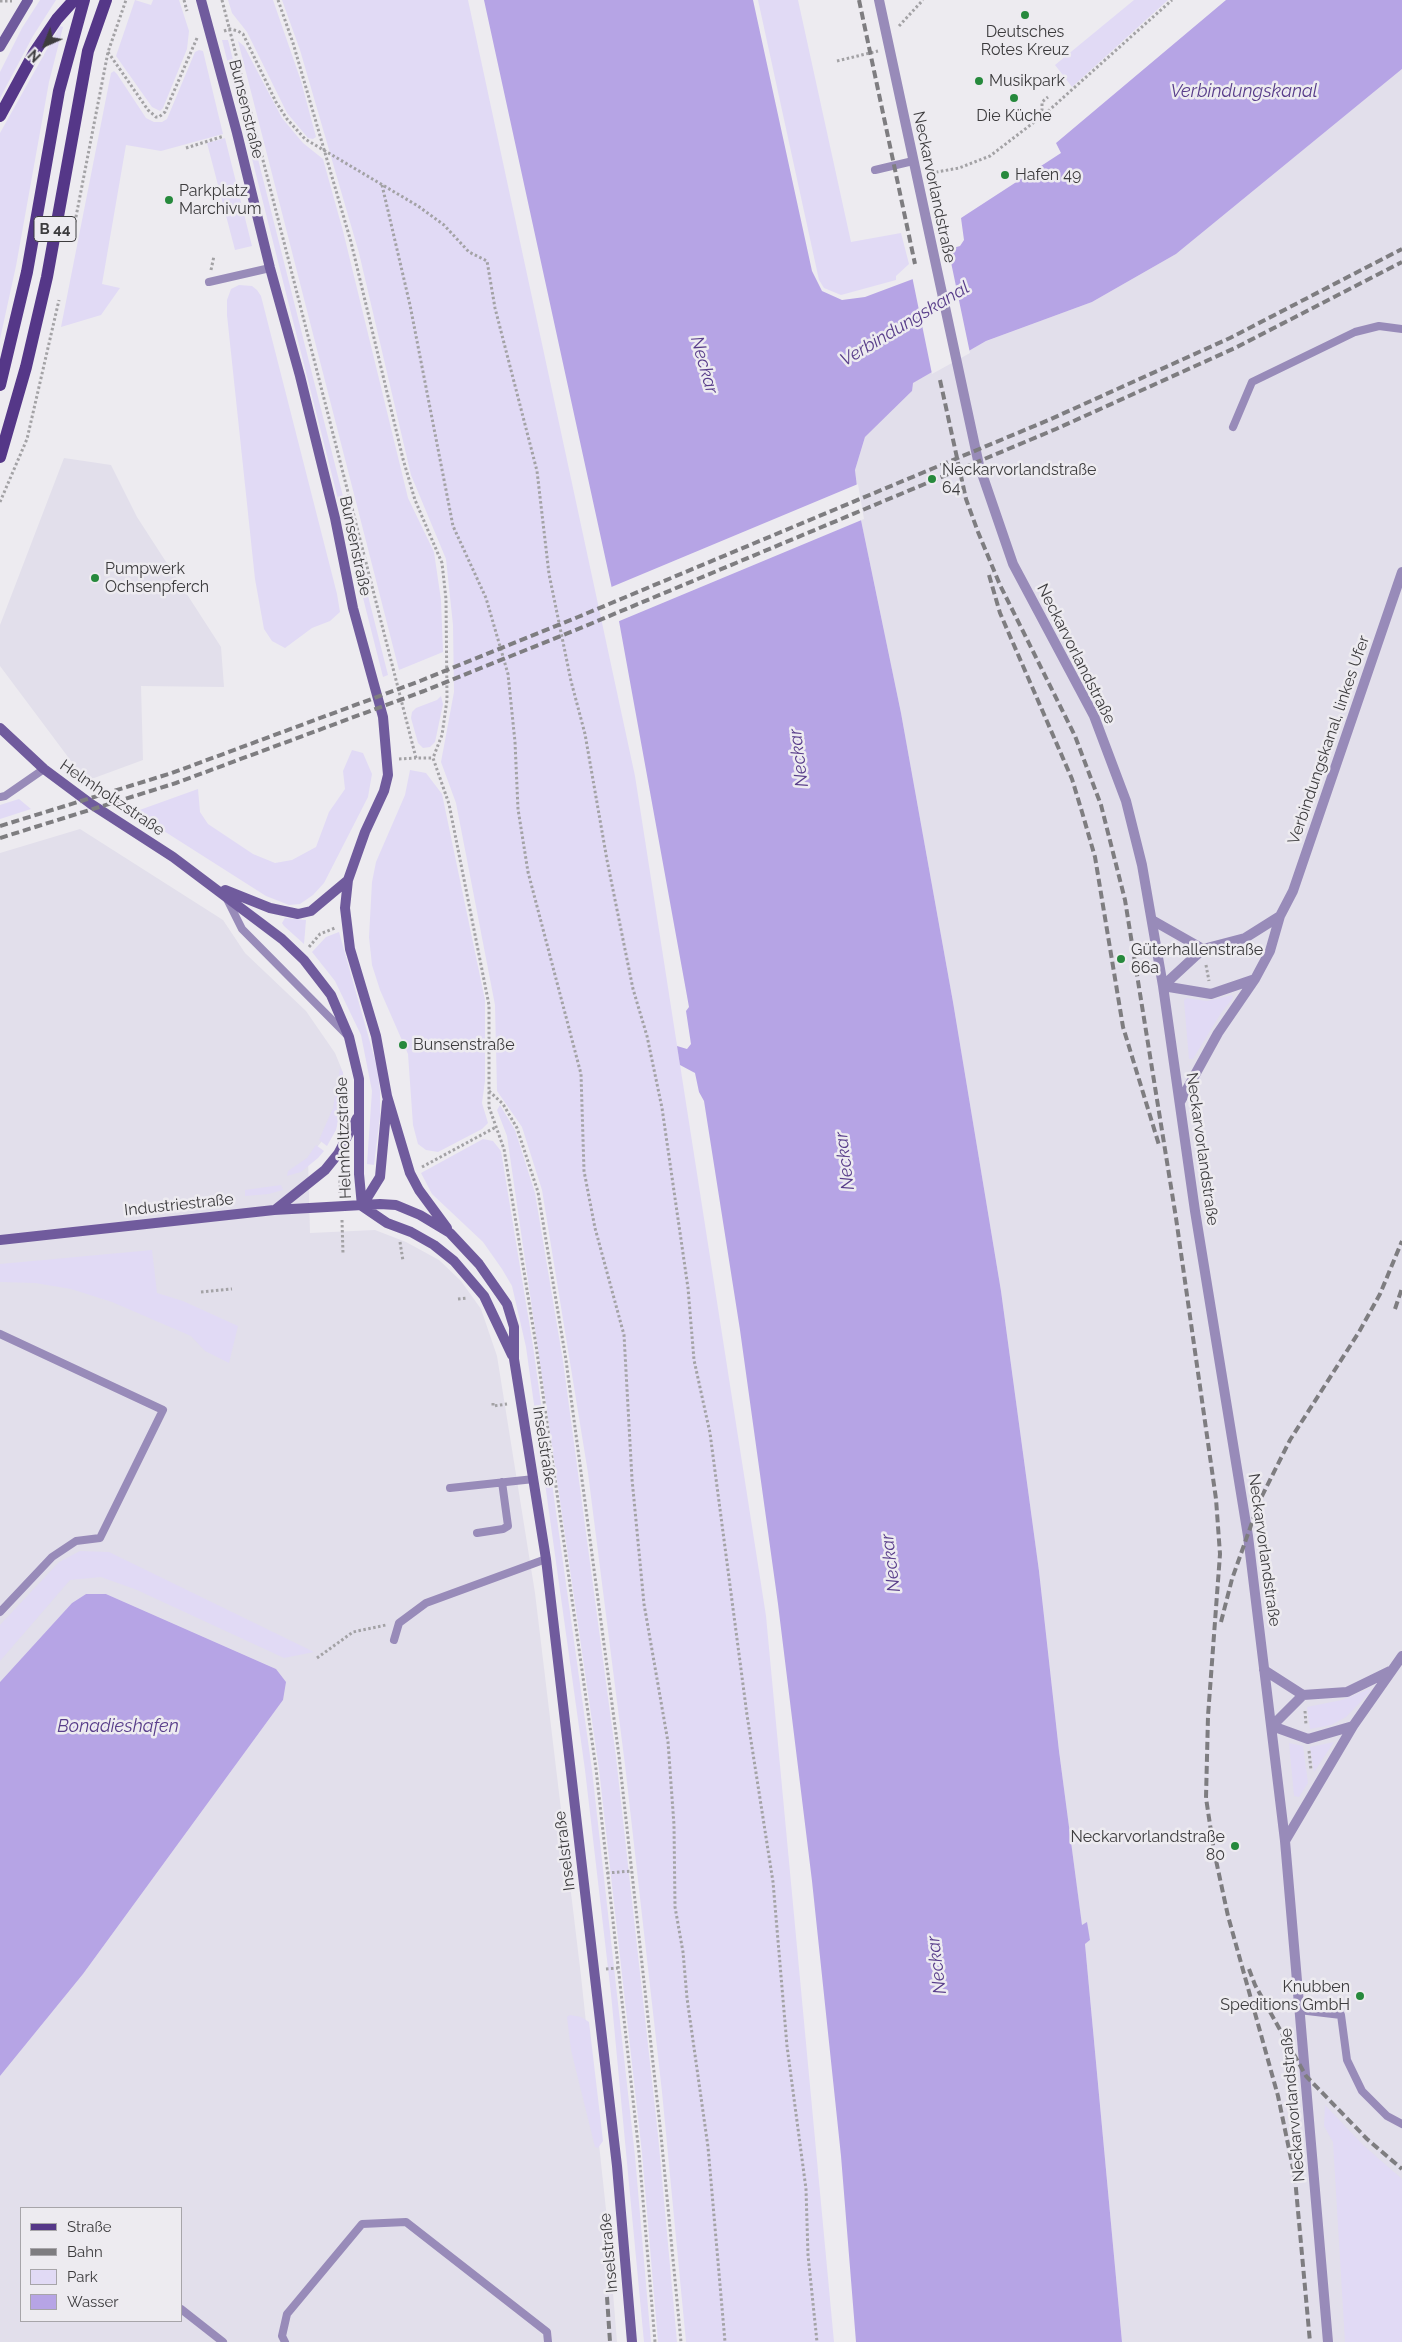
<!DOCTYPE html>
<meta charset="utf-8">
<style>
body{margin:0}
#map{position:relative;width:1402px;height:2342px;overflow:hidden;background:#edebf0;font-family:Raleway,sans-serif}
canvas{display:block}
.legend{position:absolute;left:20px;top:2207px;width:162px;height:115px;box-sizing:border-box;background:#edebf0;border:1px solid #a7a5a9;margin:0;padding:6px 9px;list-style:none;font-size:15px;color:#3d3c3e}
.legend li{display:flex;align-items:center;gap:10px;height:25px}
.legend b{width:25px;border:1px solid #a7a5a9}
.north{position:absolute;left:20px;top:20px;width:50px;height:50px;-webkit-text-stroke:4px #edebf0;paint-order:stroke;rotate:224deg;font-size:14px;font-weight:700;line-height:20px;text-align:center;color:#3d3c3e}
.north::after{content:'';display:block;margin:auto;width:18px;height:22px;background:#3d3c3e;clip-path:polygon(50% 0,100% 100%,50% 72%,0 100%)}
</style>
<div id="map">
<canvas width="1402" height="2342"></canvas>
<ul class="legend">
<li><b style="height:6px;background:#553788"></b>Straße</li>
<li><b style="height:6px;background:#7e7d80"></b>Bahn</li>
<li><b style="height:14px;background:#e1daf5"></b>Park</li>
<li><b style="height:14px;background:#b6a4e5"></b>Wasser</li>
</ul>
<div class="north">N</div>
</div>
<script>
const context = document.querySelector('canvas').getContext('2d');
context.lineJoin = 'round';
function fill(path, color) {
  context.fillStyle = color;
  context.fill(path, 'evenodd');
}
function poly(rows) {
  const path = new Path2D();
  for (const r of rows) {
    path.moveTo(r[0], r[1]);
    for (let i = 2; i < r.length; i += 2) path.lineTo(r[i], r[i + 1]);
  }
  return path;
}
function stroke(path, color, width, dash) {
  context.strokeStyle = color;
  context.lineWidth = width;
  context.lineCap = dash ? 'butt' : 'round';
  context.setLineDash(dash || []);
  context.stroke(path);
}
function label(font, color, halo, rows, align = 'center') {
  context.font = font + ' Raleway,sans-serif';
  context.lineWidth = 5;
  context.setLineDash([]);
  context.textBaseline = 'middle';
  context.strokeStyle = halo;
  context.fillStyle = color;
  for (const [text, x, y, turn = 0] of rows) {
    context.save();
    context.translate(x, y);
    context.rotate((+turn || 0) * Math.PI / 180);
    context.textAlign = isNaN(turn) ? turn : align;
    if (halo) context.strokeText(text, 0, 0);
    context.fillText(text, 0, 0);
    context.restore();
  }
}
fill(poly([
 [1402,69,1402,2342,1122,2342,1085,1944,1090,1940,1086,1923,1082,1926,1059,1751,1039,1571,1001,1291,953,1002,901,713,861,520,855,470,865,437,912,391,912,383,986,341,1092,302,1176,254],
 [64,458,111,465,137,517,221,647,224,687,141,686,143,760,86,781,0,666,0,625],
 [80,829,223,920,245,953,306,1011,335,1053,342,1070,328,1134,308,1158,310,1233,375,1230,406,1242,439,1260,461,1281,481,1309,497,1356,535,1593,581,1976,607,2219,617,2342,0,2342,0,2076,83,1974,283,1700,276,1669,106,1594,86,1594,72,1603,0,1682,0,853],
 [21,2208,181,2208,181,2321,21,2321]
]), '#e2dfeb');
fill(poly([
 [40,0,56,0,33,36,0,98,0,72,22,28],
 [135,0,151,5,153,0,179,0,189,31,187,49,163,108,160,111,152,107,116,56],
 [228,0,273,0,301,81,316,137,313,139,308,138,287,113,247,32,232,13],
 [282,0,468,0,635,776,766,1616,834,2342,686,2342,662,2092,625,1765,588,1473,542,1190,522,1127,497,1091,495,1005,456,803,441,762,454,692,453,625,446,559,411,475,359,253,300,50],
 [758,0,798,0,851,242,901,233,909,264,896,276,896,280,841,295,824,288,819,280],
 [1134,0,1168,0,1072,87,1055,65],
 [60,26,63,27,49,82,16,266,0,339,0,133],
 [222,40,228,40,388,675,383,677],
 [238,41,244,46,282,118,303,143,323,159,343,231,408,498,434,552,441,600,443,652,399,670],
 [199,50,203,51,223,134,161,151,126,145,102,284,120,288,101,315,61,327,111,73,114,71,117,74,146,118,154,122,162,122,167,119,195,52],
 [225,138,252,246,235,250,207,143],
 [239,285,252,286,257,290,261,296,337,594,340,612,330,621,312,628,285,648,272,641,264,629,255,579,227,315,227,300,231,289],
 [441,696,443,704,435,742,430,747,423,748,418,743,411,718,412,712,416,708,437,700],
 [352,750,363,753,372,774,368,797,324,883,313,895,300,904,289,905,266,896,134,812,198,789,200,812,208,824,253,854,275,863,292,860,316,847,329,812,345,789,343,771],
 [410,770,426,773,442,794,485,1000,485,1081,482,1103,488,1123,482,1129,438,1152,426,1150,418,1144,413,1125,408,1054,380,990,372,965,369,937,372,882,376,862,405,795],
 [19,799,31,809,0,819,0,805],
 [285,918,306,920,304,944,284,926,282,923],
 [339,932,377,1067,380,1091,380,1116,374,1165,367,1164,372,1091,361,1035,335,981,312,952,326,937],
 [1232,995,1233,998,1221,1013,1193,1059,1189,1059,1184,1001,1186,998,1207,1001],
 [340,1068,343,1072,344,1098,336,1130,327,1146,319,1140,333,1108],
 [500,1105,515,1130,535,1193,563,1361,616,1757,658,2135,677,2342,658,2342,642,2153,599,1769,507,1136,497,1110],
 [483,1139,493,1141,501,1151,533,1346,556,1512,592,1770,635,2156,651,2342,644,2342,611,1994,585,1770,526,1347,512,1286,502,1269,483,1242,432,1194,421,1173],
 [316,1145,324,1151,318,1158,301,1172,287,1176,288,1171,307,1158],
 [281,1185,283,1190,269,1194,245,1196,245,1190],
 [152,1250,157,1293,183,1301,238,1326,229,1363,205,1351,191,1336,112,1302,71,1289,35,1283,0,1282,0,1264],
 [80,1551,109,1552,314,1652,284,1658,137,1590,101,1577,70,1580,0,1661,0,1625,59,1562],
 [1369,1689,1371,1691,1346,1717,1331,1725,1310,1729,1307,1707,1342,1700],
 [1334,1742,1314,1772,1310,1747],
 [1289,1743,1303,1746,1308,1783,1299,1797,1294,1796],
 [570,2015,581,2017,589,2022,603,2141,598,2148,595,2147,571,2050,567,2017],
 [1325,2105,1363,2145,1402,2179,1402,2342,1345,2342,1333,2142,1324,2126]
]), '#e1daf5');
fill(poly([
 [484,0,753,0,812,271,822,291,842,300,865,297,913,279,953,248,960,246,964,240,961,218,1061,153,1056,143,1226,0,1402,0,1402,69,1176,254,1092,302,986,341,913,383,912,391,865,437,855,470,861,520,901,713,953,1002,1001,1291,1039,1571,1059,1751,1082,1925,1087,1922,1090,1940,1085,1944,1122,2342,856,2342,841,2156,812,1881,778,1604,740,1330,704,1101,699,1092,695,1073,680,1065,677,1046,687,1049,691,1044,686,1011,689,1007,619,621],
 [86,1594,106,1594,276,1669,286,1682,283,1700,83,1974,0,2076,0,1682,72,1603]
]), '#b6a4e5');
fill(poly([
 [948,248,970,353,932,374,912,276],
 [858,484,864,519,617,622,609,588]
]), '#edebf0');
stroke(poly([
 [184,0,187,11],
 [222,0,416,758,433,758],
 [278,0,293,43,351,242,403,459,415,500,442,563,446,599,447,700,442,735,433,758,449,804,489,1005,489,1107,504,1149,536,1345,596,1769,639,2153,655,2342],
 [0,1,12,1],
 [899,26,923,0],
 [224,31,230,29,238,31,243,34,276,102,287,119,305,139,418,206,444,225,469,252,487,261,495,308,537,471,549,574,571,681,585,734,607,860,633,989,647,1036,662,1108,688,1288,694,1360,710,1433,747,1715,773,1882,787,2046,806,2189,808,2255,817,2342],
 [108,52,148,110,156,117,159,117,165,112,197,38],
 [837,61,878,51],
 [1042,116,1042,102,1048,97],
 [186,148,224,136],
 [931,173,959,168,990,156,1046,113,1172,0],
 [382,185,410,305,453,526,486,598,508,674,515,742,518,809,528,872,581,1074,584,1171,595,1228,624,1335,632,1479,644,1604,668,1742,674,1825,675,1907,683,1952,687,1998,708,2147,725,2342],
 [74,227,108,52,126,0],
 [211,270,214,256],
 [0,502,27,439,59,300],
 [399,759,416,758],
 [309,947,320,934,335,928],
 [1206,965,1209,981],
 [489,1091,503,1104,517,1128,538,1192,566,1360,619,1756,661,2135,681,2342],
 [422,1167,496,1127],
 [340,1193,340,1175],
 [342,1220,343,1254],
 [400,1242,403,1261],
 [201,1292,232,1289],
 [458,1299,467,1298],
 [493,1403,493,1406,507,1404],
 [317,1658,353,1632,386,1625],
 [1305,1711,1306,1725],
 [1309,1751,1311,1770],
 [607,1873,632,1871],
 [606,1969,618,1968]
]), '#a3a2a5', 3, [2.5, 2.5]);
stroke(poly([
 [875,170,913,161],
 [209,282,270,268],
 [1233,427,1252,382,1355,332,1379,326,1402,329],
 [0,797,5,796,44,769],
 [226,897,242,929,346,1034],
 [0,1334,163,1410,100,1538,76,1541,52,1557,0,1612],
 [450,1488,534,1479],
 [477,1533,503,1529,508,1526,502,1482],
 [394,1640,399,1623,426,1603,546,1559],
 [1299,2010,1341,2015,1347,2060,1362,2091,1387,2116,1402,2124],
 [181,2309,223,2342],
 [285,2342,282,2336,287,2314,362,2224,406,2222,547,2332,548,2342]
]), '#988bb9', 8);
stroke(poly([
 [879,0,979,465,1013,564,1094,716,1126,801,1142,865,1163,986,1195,1211,1248,1536,1285,1841,1328,2342],
 [1152,920,1203,949],
 [1163,986,1203,949,1245,938,1280,916],
 [1163,986,1211,994,1255,979],
 [1180,1102,1218,1033,1255,979,1270,951,1280,916,1293,891,1402,572],
 [1264,1670,1303,1695,1347,1692,1390,1671],
 [1272,1726,1308,1739,1353,1726],
 [1272,1726,1303,1695],
 [1285,1841,1353,1726,1402,1656]
]), '#988bb9', 10);
stroke(poly([
 [201,0,237,133,270,268,300,376,335,518,353,608,383,717,388,775,384,791,365,832,348,880,345,908,350,949,376,1036,387,1096,410,1173,419,1190,447,1228],
 [0,47,28,0],
 [0,728,44,769,91,804,173,857,282,939,304,960,331,995,349,1037,359,1079,359,1174,362,1206],
 [225,890,270,908,298,914,311,911,348,880],
 [362,1206,387,1223,411,1232,434,1245,454,1261,484,1296,512,1355],
 [362,1206,380,1177,387,1102],
 [275,1210,325,1170,338,1154,357,1118],
 [0,1240,274,1210,380,1204,396,1205,420,1215,450,1233,479,1264,507,1304,514,1327,514,1359,546,1559,617,2166,632,2342]
]), '#705b9d', 10);
stroke(poly([
 [0,116,34,53,57,19,74,0],
 [0,385,27,272,59,91,84,0],
 [0,457,26,367,47,277,88,51,106,0]
]), '#553788', 12);
stroke(poly([
 [859,0,915,264],
 [940,380,966,499,978,532,1000,585,1075,736,1101,805,1125,900,1176,1218,1216,1499,1220,1554,1208,1716,1206,1798,1214,1851,1228,1916,1278,2096,1295,2178,1310,2342],
 [989,575,1000,613,1072,779,1082,812,1095,857,1123,1027,1159,1145],
 [0,826,172,773,420,681,578,617,1051,419,1230,338,1402,249],
 [0,838,176,783,424,691,583,627,1056,429,1235,348,1402,262],
 [1395,1309,1402,1288],
 [1221,1622,1232,1579,1260,1500,1290,1440,1359,1332,1380,1294,1402,1241],
 [1249,1969,1255,1985,1306,2076,1367,2139,1402,2169],
 [607,2297,610,2342]
]), '#7e7d80', 4, [8, 4]);
for (const [x, y, r, color] of [
 [1025,15,5,"#26893c"],
 [979,81,5,"#26893c"],
 [1014,98,5,"#26893c"],
 [1005,175,5,"#26893c"],
 [169,200,5,"#26893c"],
 [932,479,5,"#26893c"],
 [95,578,5,"#26893c"],
 [1121,959,5,"#26893c"],
 [403,1045,5,"#26893c"],
 [1235,1846,5,"#26893c"],
 [1360,1996,5,"#26893c"]
]) {
  const dot = new Path2D();
  dot.arc(x, y, r, 0, 2 * Math.PI);
  context.fillStyle = color;
  context.fill(dot);
  stroke(dot, '#edebf0', 2);
}
for (const [x, y, w] of [
 [55,229,42]
]) {
  const box = new Path2D();
  box.roundRect(x - w / 2, y - 12.5, w, 25, 4);
  context.fillStyle = '#edebf0';
  context.fill(box);
  stroke(box, '#3d3c3e', 1);
}
label('bold 15px', '#3d3c3e', null, [
 ["B 44",55,229]
]);
label('16px', '#3d3c3e', '#edebf0', [
 ["Deutsches",1025,32,"center"],
 ["Rotes Kreuz",1025,50,"center"],
 ["Musikpark",989,81],
 ["Die Küche",1014,116,"center"],
 ["Hafen 49",1015,175],
 ["Parkplatz",179,191],
 ["Marchivum",179,209],
 ["Neckarvorlandstraße",942,470],
 ["64",942,488],
 ["Pumpwerk",105,569],
 ["Ochsenpferch",105,587],
 ["Güterhallenstraße",1131,950],
 ["66a",1131,968],
 ["Bunsenstraße",413,1045],
 ["Neckarvorlandstraße",1225,1837,"right"],
 ["80",1225,1855,"right"],
 ["Knubben",1350,1987,"right"],
 ["Speditions GmbH",1350,2005,"right"]
], 'left');
label('16px', '#3d3c3e', '#edebf0', [
 ["Bunsenstraße",246,109,76],
 ["Neckarvorlandstraße",934,187,78],
 ["Bunsenstraße",355,546,78],
 ["Neckarvorlandstraße",1076,654,63],
 ["Verbindungskanal, linkes Ufer",1329,740,-71],
 ["Helmholtzstraße",112,798,34],
 ["Helmholtzstraße",344,1138,-92],
 ["Neckarvorlandstraße",1202,1149,82],
 ["Industriestraße",179,1205,-6],
 ["Inselstraße",544,1446,81],
 ["Neckarvorlandstraße",1264,1550,82],
 ["Inselstraße",565,1851,-97],
 ["Neckarvorlandstraße",1293,2105,-95],
 ["Inselstraße",609,2253,-95]
]);
label('italic 18px', '#583d8a', '#edebf0', [
 ["Verbindungskanal",1244,92],
 ["Verbindungskanal",905,324,-31],
 ["Neckar",704,365,74],
 ["Neckar",799,758,-97],
 ["Neckar",845,1161,-97],
 ["Neckar",891,1563,-97],
 ["Bonadieshafen",118,1727],
 ["Neckar",937,1965,-97]
]);
</script>
